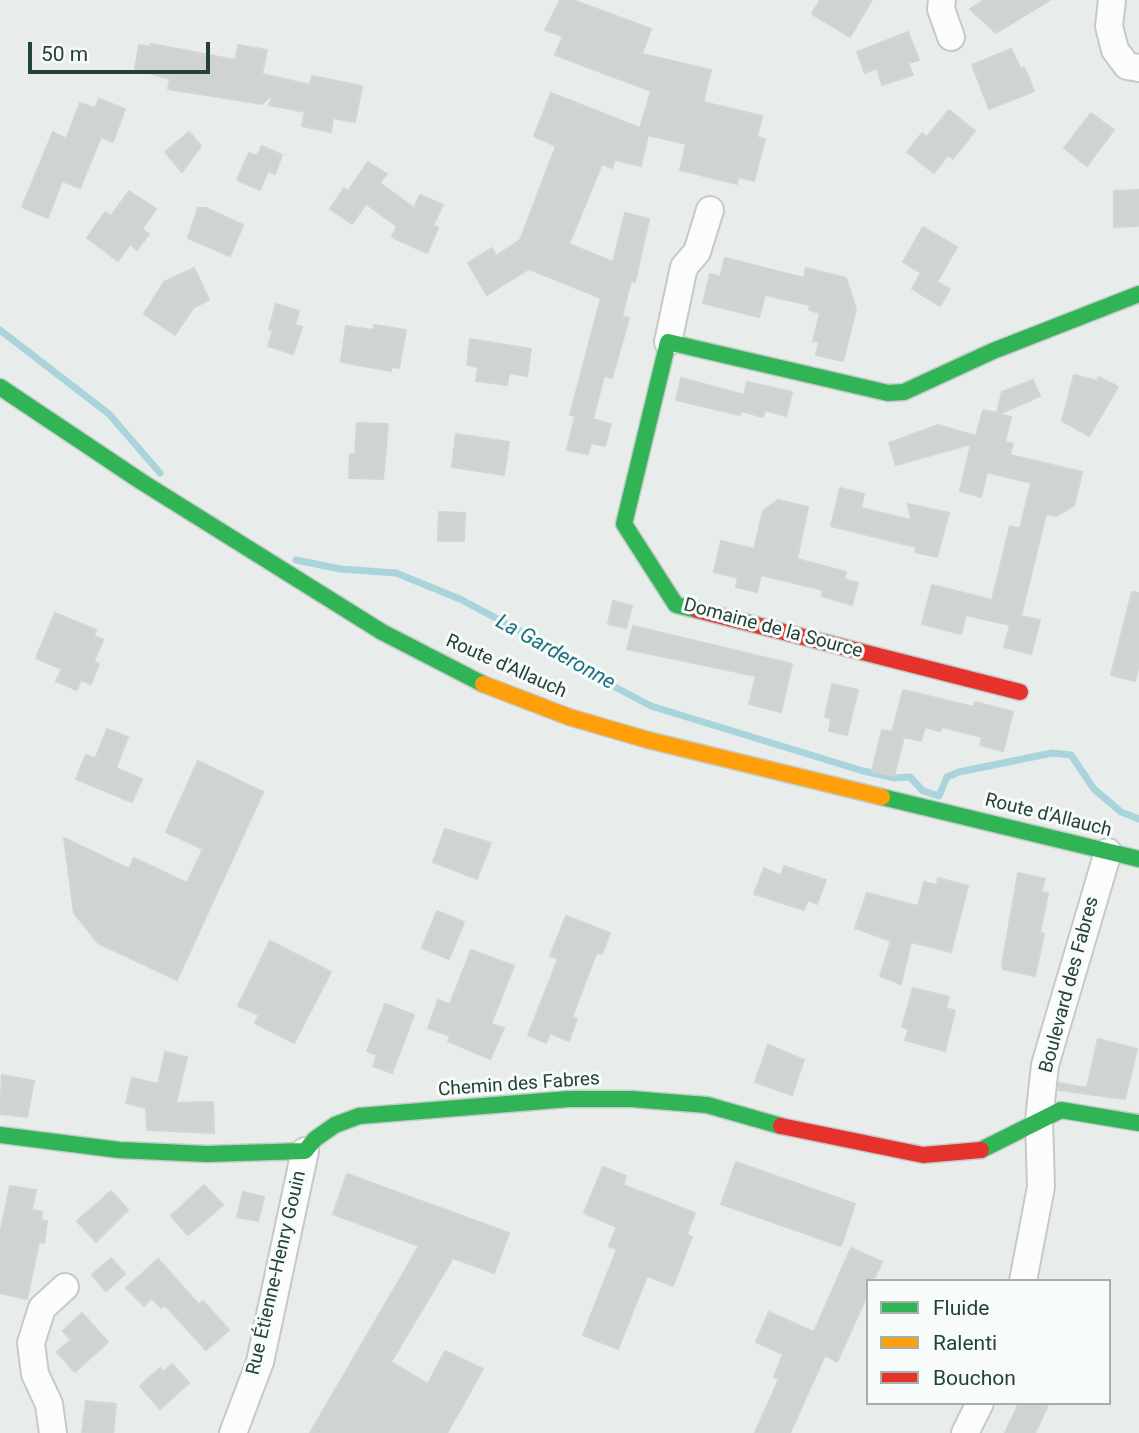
<!DOCTYPE html>
<meta charset="utf-8">
<style>
body{margin:0}
#map{position:relative;width:1139px;height:1433px;overflow:hidden;background:#e8edeb;font-family:Roboto,sans-serif}
canvas{display:block}
.legend{position:absolute;left:866px;top:1279px;width:245px;height:126px;box-sizing:border-box;background:#f7fbf9;border:2px solid #a3b1ad;margin:0;padding:9px 12px;list-style:none;font-size:21px;color:#24423a}
.legend li{display:flex;align-items:center;gap:14px;height:35px}
.legend b{width:35px;border:2px solid #a3b1ad}
.scale{position:absolute;left:28px;top:42px;width:182px;height:32px;box-sizing:border-box;border:4px solid #24423a;border-top:0;padding-left:9px;font-size:21px;line-height:24px;white-space:nowrap;color:#24423a;-webkit-text-stroke:5px #f7fbf9;paint-order:stroke}
</style>
<div id="map">
<canvas width="1139" height="1433"></canvas>
<ul class="legend">
<li><b style="height:9px;background:#30b455"></b>Fluide</li>
<li><b style="height:9px;background:#ff9f0a"></b>Ralenti</li>
<li><b style="height:9px;background:#e5322d"></b>Bouchon</li>
</ul>
<div class="scale">50 m</div>
</div>
<script>
const context = document.querySelector('canvas').getContext('2d');
context.lineJoin = 'round';
function poly(rows) {
  const path = new Path2D();
  for (const r of rows) {
    path.moveTo(r[0], r[1]);
    for (let i = 2; i < r.length; i += 2) path.lineTo(r[i], r[i + 1]);
  }
  return path;
}
function stroke(path, color, width, dash) {
  context.strokeStyle = color;
  context.lineWidth = width;
  context.lineCap = dash ? 'butt' : 'round';
  context.setLineDash(dash || []);
  context.stroke(path);
}
function fill(path, color) {
  context.fillStyle = color;
  context.fill(path, 'evenodd');
}
function label(font, color, halo, rows, align = 'center') {
  context.font = font + ' Roboto,sans-serif';
  context.lineWidth = 6;
  context.setLineDash([]);
  context.textBaseline = 'middle';
  context.strokeStyle = halo;
  context.fillStyle = color;
  for (const [text, x, y, turn = 0] of rows) {
    context.save();
    context.translate(x, y);
    context.rotate((+turn || 0) * Math.PI / 180);
    context.textAlign = isNaN(turn) ? turn : align;
    if (halo) context.strokeText(text, 0, 0);
    context.fillText(text, 0, 0);
    context.restore();
  }
}
stroke(poly([
 [0,330,109,414,160,473],
 [296,560,340,569,396,573,460,599,565,655,577,667,651,706,863,771,895,778,910,777,923,791,939,796,947,777,959,772,1052,753,1071,755,1094,789,1121,812,1139,819]
]), '#a9d4db', 7);
const building = poly([
 [560,0,573,0,651,29,642,54,711,70,703,102,762,116,757,137,765,139,754,181,738,177,737,184,680,170,686,144,648,135,641,166,615,160,612,168,602,164,569,244,613,262,625,213,649,219,635,282,631,281,622,316,629,318,612,378,604,376,593,419,611,424,605,446,591,443,588,454,567,450,575,416,570,415,601,298,529,269,487,295,468,263,492,248,496,256,520,240,556,146,534,136,551,93,640,128,651,91,555,55,563,36,545,30,560,0],
 [820,0,872,0,850,37,812,14,820,0],
 [984,0,1050,0,996,33,970,9,984,0],
 [908,32,919,60,908,63,913,75,882,85,877,68,865,73,857,52,908,32],
 [151,44,236,60,238,45,267,50,262,74,310,85,312,76,362,86,355,122,333,118,331,132,302,126,305,112,269,105,274,93,262,104,168,89,170,79,135,69,139,45,151,47,151,44],
 [1011,49,1021,69,1024,67,1034,91,989,109,972,65,1011,49],
 [99,99,125,109,113,142,101,137,80,188,62,181,48,218,22,207,53,132,66,139,80,103,95,108,99,99],
 [949,110,975,131,953,159,948,155,934,173,907,152,922,133,927,137,949,110],
 [1091,113,1114,130,1087,166,1064,148,1091,113],
 [189,132,201,146,182,172,165,152,189,132],
 [262,146,282,155,275,174,268,171,260,190,237,180,249,153,257,156,262,146],
 [368,162,387,174,380,183,414,208,420,195,443,205,433,225,438,228,427,253,392,237,397,226,366,204,352,224,330,209,344,188,348,191,368,162],
 [1139,190,1138,226,1114,227,1114,191,1139,190],
 [129,191,156,209,142,229,149,234,137,250,130,244,118,261,87,238,105,212,111,216,129,191],
 [198,208,206,208,243,225,230,256,188,238,198,208],
 [923,227,957,247,937,282,950,289,940,306,912,289,921,273,903,262,923,227],
 [725,258,804,278,806,268,846,278,856,309,843,361,816,355,819,342,813,341,820,313,809,310,810,305,765,295,759,317,703,303,710,274,720,277,725,258],
 [194,268,209,300,194,307,175,335,144,314,164,282,194,268],
 [276,304,299,311,295,325,302,327,293,354,268,346,273,330,269,329,276,304],
 [374,325,406,330,399,368,391,367,391,371,341,362,346,326,373,330,374,325],
 [470,339,531,349,527,376,509,373,507,385,476,381,478,367,467,365,470,339],
 [1074,375,1097,381,1099,377,1118,387,1089,436,1062,421,1074,375],
 [681,378,744,395,747,382,792,392,786,416,765,410,763,417,741,411,740,415,676,400,681,378],
 [1033,380,1040,396,999,414,1011,417,1005,442,1013,444,1010,455,1082,472,1074,506,1056,516,1046,514,1021,616,1040,620,1031,654,1004,647,1010,625,966,615,961,634,922,624,932,585,992,600,1010,526,1020,529,1031,483,987,472,981,497,960,491,971,444,896,465,889,443,938,425,976,436,983,410,997,413,1002,392,1033,380],
 [357,423,388,424,383,479,349,478,350,454,355,454,357,423],
 [456,434,509,442,504,475,452,467,456,434],
 [840,488,864,494,861,508,911,520,908,504,949,513,937,557,915,552,916,547,831,526,840,488],
 [778,500,808,507,797,559,846,572,844,579,858,583,852,605,822,596,823,590,761,575,757,592,736,587,738,578,714,572,721,541,754,549,763,511,778,500],
 [439,512,465,513,464,541,438,541,439,512],
 [1132,592,1139,593,1139,664,1135,681,1111,675,1132,592],
 [613,601,632,606,626,628,608,624,613,601],
 [55,613,96,630,94,636,103,640,94,661,99,664,91,684,81,680,77,690,56,681,62,669,36,658,55,613],
 [633,626,792,664,781,712,749,704,756,676,627,649,633,626],
 [832,684,858,690,847,735,829,731,831,718,825,717,832,684],
 [903,690,974,707,975,702,1013,712,1003,751,980,745,982,737,942,727,940,731,925,727,921,741,904,737,894,776,872,771,882,730,892,732,903,690],
 [107,729,128,737,116,768,142,779,132,802,76,779,86,755,95,759,107,729],
 [198,761,263,792,177,980,98,943,74,913,64,838,129,869,134,858,187,883,203,849,166,832,198,761],
 [445,829,491,843,477,879,433,862,445,829],
 [784,866,826,880,817,904,808,900,804,910,754,894,764,868,781,876,784,866],
 [1018,873,1045,879,1041,892,1048,893,1040,933,1044,934,1035,976,1003,969,1002,965,1018,873],
 [938,878,968,886,951,952,911,942,901,984,880,976,891,941,855,928,867,893,918,906,924,882,937,885,938,878],
 [437,911,464,922,449,959,422,948,437,911],
 [566,916,610,933,602,954,597,952,572,1017,577,1019,569,1041,550,1033,546,1043,528,1035,558,959,550,956,566,916],
 [270,941,331,972,294,1043,255,1023,259,1015,238,1006,270,941],
 [471,950,514,966,491,1024,504,1028,490,1059,448,1041,450,1036,428,1028,438,1000,450,1004,471,950],
 [913,988,949,997,946,1008,955,1011,945,1051,905,1040,909,1029,902,1027,913,988],
 [385,1004,414,1015,392,1073,373,1066,377,1055,367,1051,385,1004],
 [1098,1039,1137,1049,1125,1099,1058,1090,1059,1083,1087,1088,1098,1039],
 [768,1045,804,1060,792,1095,755,1082,768,1045],
 [165,1052,187,1057,176,1103,213,1102,214,1133,147,1130,146,1108,126,1103,132,1078,158,1084,165,1052],
 [2,1075,34,1081,27,1117,0,1114,2,1075],
 [736,1162,855,1204,841,1246,721,1204,736,1162],
 [603,1167,626,1176,623,1185,695,1213,687,1234,692,1237,673,1286,647,1276,618,1349,583,1335,617,1249,609,1246,617,1227,584,1213,603,1167],
 [347,1174,509,1233,494,1273,453,1258,391,1362,428,1384,445,1351,483,1369,447,1433,310,1433,419,1246,333,1214,347,1174],
 [204,1185,223,1205,188,1235,171,1216,204,1185],
 [10,1186,36,1190,32,1210,42,1212,41,1220,47,1221,44,1243,39,1242,27,1299,0,1293,0,1234,10,1186],
 [111,1191,128,1210,96,1242,77,1221,111,1191],
 [243,1192,264,1197,258,1221,237,1217,243,1192],
 [851,1248,882,1262,873,1281,868,1281,868,1293,837,1362,825,1355,790,1433,755,1433,779,1379,774,1377,783,1354,756,1342,769,1312,814,1332,851,1248],
 [111,1258,125,1274,106,1291,92,1275,111,1258],
 [158,1259,199,1305,203,1301,229,1330,206,1350,165,1305,161,1308,152,1298,144,1306,126,1288,158,1259],
 [82,1313,108,1342,75,1372,57,1352,71,1340,63,1331,82,1313],
 [172,1364,189,1383,160,1409,140,1386,160,1368,163,1372,172,1364],
 [86,1401,116,1404,113,1433,82,1433,86,1401],
 [1019,1403,1049,1403,1035,1433,1005,1433,1019,1403]
]);
fill(building, '#cfd4d2');
stroke(building, '#d1d6d4', 2);
const street = poly([
 [942,0,941,9,951,37],
 [1112,0,1109,26,1115,50,1127,66,1139,68],
 [668,342,684,267,697,252,710,210],
 [1023,1281,1041,1187,1039,1120,1045,1065,1108,852],
 [53,1433,49,1404,35,1374,31,1343,42,1308,65,1287],
 [233,1433,260,1362,305,1151],
 [965,1433,980,1403]
]);
const fast = poly([
 [0,387,142,482,382,632,483,684],
 [697,610,676,605,624,524,668,342,888,393,904,392,993,351,1139,294],
 [882,797,1139,859],
 [0,1135,119,1150,207,1154,305,1151,315,1139,335,1125,359,1116,569,1099,631,1099,707,1105,781,1126],
 [981,1150,1061,1110,1139,1123]
]);
const slow = poly([
 [483,684,569,717,648,740,882,797]
]);
const jam = poly([
 [697,610,1020,692],
 [781,1126,923,1155,981,1150]
]);
stroke(street, '#c5cac8', 30);
stroke(fast, '#c3cbc8', 19);
stroke(slow, '#c3cbc8', 19);
stroke(jam, '#c3cbc8', 19);
stroke(street, '#fcfcfc', 26);
stroke(fast, '#30b455', 16);
stroke(slow, '#ff9f0a', 16);
stroke(jam, '#e5322d', 16);
label('19px', '#24423a', '#f7fbf9', [
 ["Domaine de la Source",773,629,15],
 ["Route d'Allauch",506,667,24],
 ["Route d'Allauch",1048,816,14],
 ["Boulevard des Fabres",1070,985,-75],
 ["Chemin des Fabres",519,1085,-4],
 ["Rue Étienne-Henry Gouin",277,1273,-77]
]);
label('italic 21px', '#1c6f80', '#f7fbf9', [
 ["La Garderonne",555,653,29]
]);
</script>
